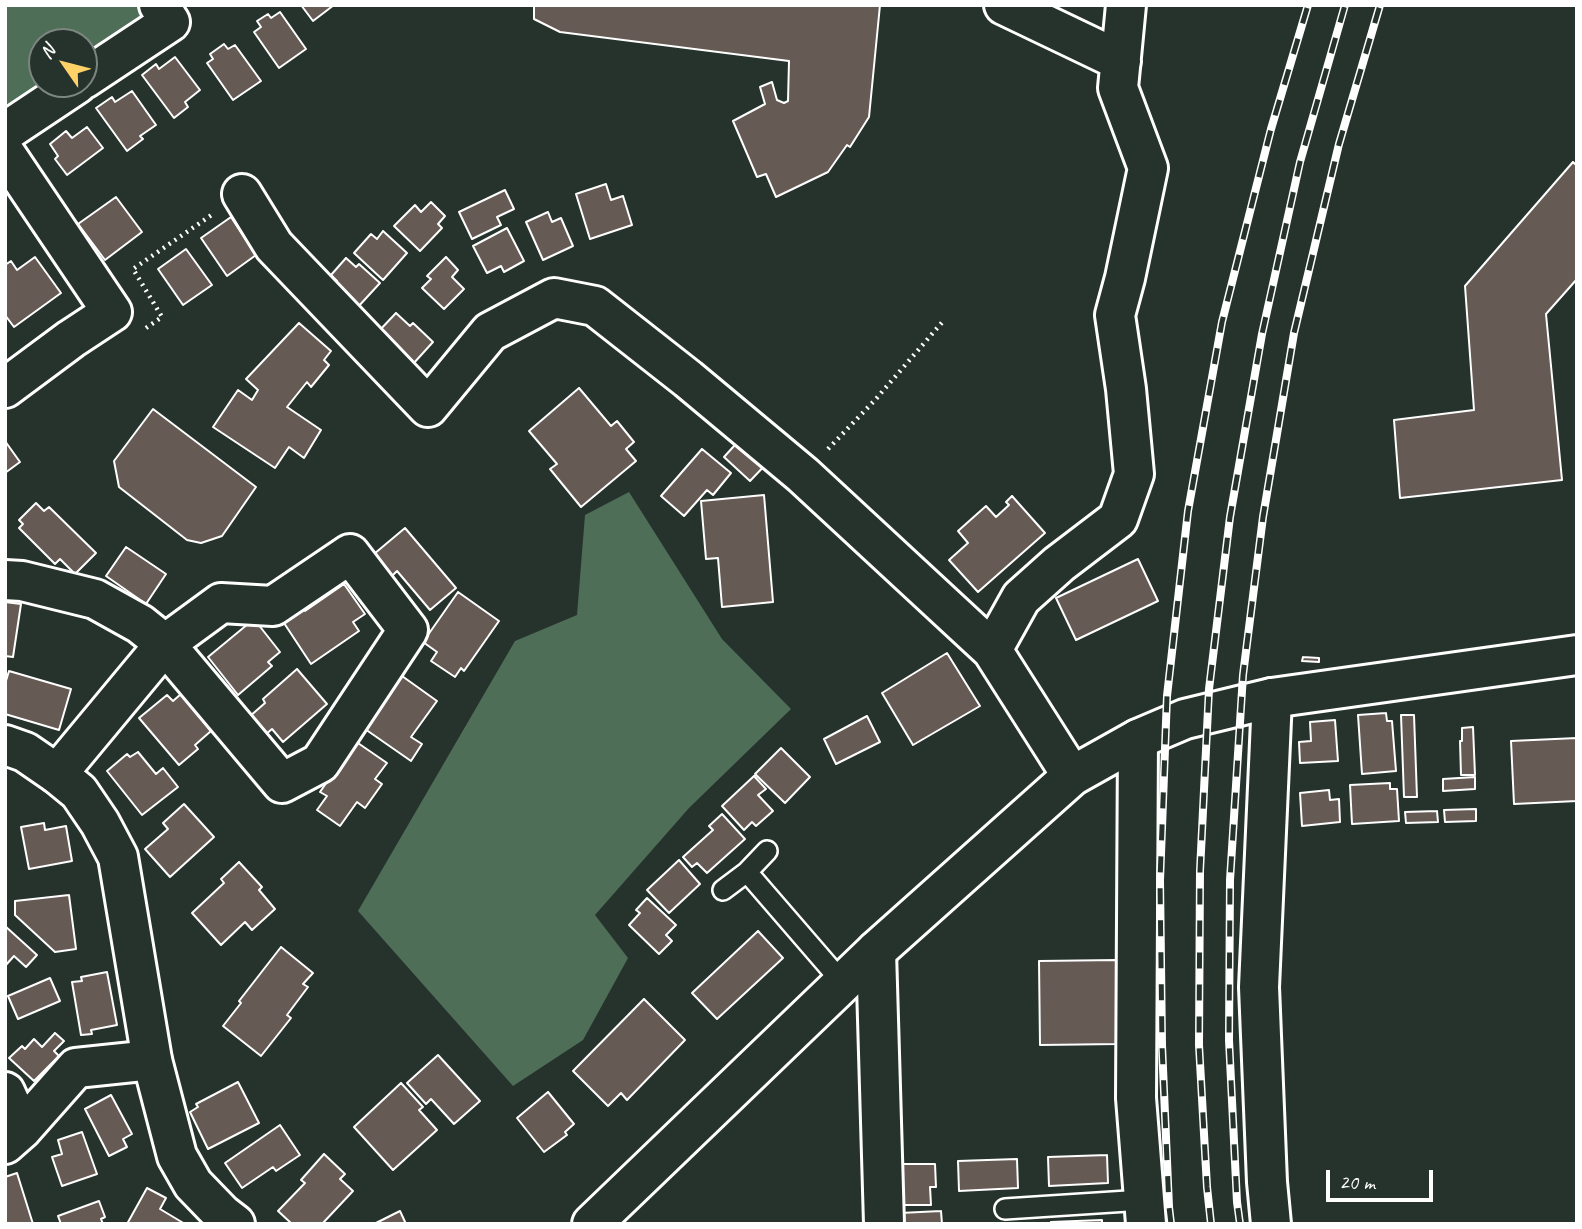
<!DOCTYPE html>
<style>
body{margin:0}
#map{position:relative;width:1582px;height:1229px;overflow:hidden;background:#26332d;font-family:Caveat,sans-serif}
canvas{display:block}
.frame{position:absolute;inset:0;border:7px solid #fff;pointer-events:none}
.north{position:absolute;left:28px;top:28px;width:70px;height:70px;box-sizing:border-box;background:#26332d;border:2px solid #7d8581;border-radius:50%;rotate:305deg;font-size:19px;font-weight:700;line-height:28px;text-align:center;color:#fff}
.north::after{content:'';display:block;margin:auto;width:24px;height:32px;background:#ffd166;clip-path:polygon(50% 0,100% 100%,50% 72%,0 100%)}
.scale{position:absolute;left:1326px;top:1170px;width:107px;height:32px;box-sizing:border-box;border:4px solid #fff;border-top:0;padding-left:9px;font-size:21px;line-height:24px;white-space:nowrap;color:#fff;-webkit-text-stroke:5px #26332d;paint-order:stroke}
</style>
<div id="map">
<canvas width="1582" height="1229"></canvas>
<div class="frame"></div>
<div class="north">N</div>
<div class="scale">20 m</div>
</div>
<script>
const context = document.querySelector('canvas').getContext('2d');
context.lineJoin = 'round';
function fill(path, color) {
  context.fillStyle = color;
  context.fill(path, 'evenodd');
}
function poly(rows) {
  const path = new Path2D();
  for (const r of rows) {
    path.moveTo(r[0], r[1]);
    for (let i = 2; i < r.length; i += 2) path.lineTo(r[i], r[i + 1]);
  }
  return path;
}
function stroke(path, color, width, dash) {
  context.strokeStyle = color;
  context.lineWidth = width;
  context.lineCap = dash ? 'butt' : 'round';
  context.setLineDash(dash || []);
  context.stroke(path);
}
fill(poly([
 [5,5,137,5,140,9,140,23,84,62,84,42,42,42,42,84,53,84,5,116],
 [629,492,722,639,791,709,689,808,595,915,628,958,583,1040,513,1086,358,911,515,641,577,615,585,515]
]), '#4e6e57');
const building = poly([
 [301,5,334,5,313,21,301,5],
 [534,5,880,5,869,117,850,147,847,145,828,172,776,197,766,174,757,177,733,121,765,104,760,87,772,82,777,100,784,103,788,101,789,61,560,32,534,19,534,5],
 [280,12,306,49,279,68,254,32,261,27,257,21,268,14,271,18,280,12],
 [224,44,228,49,235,45,261,81,233,100,207,63,213,59,210,54,224,44],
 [175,57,200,90,185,102,188,107,174,118,142,75,156,64,159,69,175,57],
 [132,91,156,125,140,136,143,139,127,151,96,108,112,97,115,102,132,91],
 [87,127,103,148,67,175,55,159,58,156,50,144,66,131,72,138,87,127],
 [1573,162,1577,166,1577,279,1546,314,1562,480,1400,498,1394,420,1474,410,1465,286,1573,162],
 [606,184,611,200,623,196,632,225,590,239,576,194,606,184],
 [505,190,514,209,497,217,501,225,472,239,459,212,505,190],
 [116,197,142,232,105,260,78,224,116,197],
 [431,202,445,216,438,224,442,228,420,251,394,226,415,205,421,212,431,202],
 [548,212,552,222,561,218,573,246,543,260,526,222,548,212],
 [231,217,256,255,227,276,201,238,231,217],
 [507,228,524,261,504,272,501,266,487,273,473,246,507,228],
 [383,231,407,253,383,280,354,253,371,234,377,239,383,231],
 [186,249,212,285,183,305,158,269,186,249],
 [35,257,61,293,14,327,5,315,5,265,11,261,17,270,35,257],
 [446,257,458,270,452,277,464,289,444,309,422,288,431,279,427,276,446,257],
 [346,258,356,267,359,264,380,283,357,308,333,286,337,281,331,275,346,258],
 [396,313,410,326,413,323,433,342,413,364,378,332,396,313],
 [299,323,331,351,324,360,329,365,311,387,307,382,287,407,321,430,304,458,289,447,275,468,213,427,238,390,252,400,258,390,246,379,299,323],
 [579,388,611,426,617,421,634,442,626,449,636,461,581,507,550,469,557,464,529,431,579,388],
 [153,409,256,487,222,536,201,543,187,540,119,487,114,461,153,409],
 [744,435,770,460,750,481,724,457,744,435],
 [5,441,20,462,5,473,5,441],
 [702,449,731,473,713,495,707,490,684,516,661,496,702,449],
 [764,495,773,602,722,607,718,558,706,559,701,501,764,495],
 [1012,496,1045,533,978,592,949,560,968,543,958,531,986,506,996,517,1009,505,1006,502,1012,496],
 [36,503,44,511,49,507,96,553,75,574,60,559,55,564,19,528,23,524,19,520,36,503],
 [405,528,456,588,430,610,397,571,392,576,374,554,405,528],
 [126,547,166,574,146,604,106,576,126,547],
 [1138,559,1158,601,1076,640,1056,598,1138,559],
 [344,584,365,614,353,622,359,631,311,664,282,620,302,607,305,611,344,584],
 [458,592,499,621,464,671,461,668,455,677,431,661,437,652,423,642,458,592],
 [5,602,21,604,13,657,5,656,5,602],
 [254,619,280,652,268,662,272,666,238,695,208,657,254,619],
 [947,653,980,706,913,745,882,693,947,653],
 [1303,657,1319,658,1319,662,1302,661,1303,657],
 [297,669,327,704,283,742,272,729,265,735,249,717,265,703,263,699,297,669],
 [9,671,71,689,59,730,5,714,5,684,9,671],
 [402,676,437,701,411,737,422,744,411,761,365,729,402,676],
 [181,694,211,731,195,745,198,749,179,765,139,718,167,695,173,701,181,694],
 [1386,713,1387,721,1392,721,1396,771,1362,774,1358,715,1386,713],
 [1401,715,1414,715,1417,797,1404,797,1401,715],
 [867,716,880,742,836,764,824,739,867,716],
 [1335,720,1338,761,1300,763,1299,742,1311,741,1310,722,1335,720],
 [1473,727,1475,775,1461,775,1460,741,1462,741,1462,728,1473,727],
 [1577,738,1577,801,1514,804,1511,741,1577,738],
 [355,741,387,763,375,779,382,784,365,808,357,802,340,826,317,810,327,796,320,792,355,741],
 [781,748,810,777,785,803,755,774,781,748],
 [138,752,156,774,163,768,178,787,142,815,107,771,127,754,130,757,138,752],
 [754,776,766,789,758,795,773,811,756,826,752,822,744,830,722,806,754,776],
 [1475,777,1475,789,1443,791,1443,779,1475,777],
 [1390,783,1390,789,1397,789,1399,821,1352,824,1350,785,1390,783],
 [1329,790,1330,800,1339,799,1340,822,1302,826,1300,793,1329,790],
 [184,804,214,837,170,877,145,849,168,829,163,823,184,804],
 [1476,809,1476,821,1445,822,1444,810,1476,809],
 [1437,811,1438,822,1406,823,1405,812,1437,811],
 [722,814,745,839,707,873,697,863,692,867,683,857,713,830,709,826,722,814],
 [44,823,45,830,66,826,72,861,29,869,21,827,44,823],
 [679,860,700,884,669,913,647,890,679,860],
 [239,862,262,887,259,890,275,909,252,930,245,922,221,945,192,913,224,883,221,879,239,862],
 [69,895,76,949,55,952,15,915,15,901,69,895],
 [647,898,676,925,666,935,672,941,659,954,629,925,640,913,636,910,647,898],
 [5,926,37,955,26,967,14,956,5,966,5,926],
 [758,931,783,958,717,1019,692,993,758,931],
 [281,947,313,973,303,984,308,987,287,1015,291,1018,261,1056,223,1026,241,1003,239,1001,281,947],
 [1117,960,1118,1044,1040,1045,1039,961,1117,960],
 [107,972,117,1025,91,1030,92,1034,81,1035,72,982,82,981,81,977,107,972],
 [50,978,60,1001,18,1019,8,996,50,978],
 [644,999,685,1040,627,1100,621,1093,608,1106,573,1071,644,999],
 [55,1033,64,1041,54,1051,59,1056,34,1081,9,1058,22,1046,25,1049,34,1039,42,1047,55,1033],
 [438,1055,480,1101,454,1124,431,1099,426,1104,407,1083,438,1055],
 [238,1082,259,1123,208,1149,190,1112,198,1107,196,1104,238,1082],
 [401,1083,423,1107,419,1110,437,1130,393,1170,354,1127,401,1083],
 [548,1092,574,1124,565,1132,567,1135,544,1152,517,1118,548,1092],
 [111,1095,132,1134,123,1139,127,1147,109,1156,85,1109,111,1095],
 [280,1125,300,1155,276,1171,273,1167,242,1188,225,1163,280,1125],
 [82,1132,97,1174,62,1186,52,1157,62,1154,58,1140,82,1132],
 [324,1154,345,1174,340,1179,353,1191,322,1224,292,1224,278,1211,305,1183,301,1180,324,1154],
 [1107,1155,1108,1183,1049,1186,1048,1157,1107,1155],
 [1017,1159,1018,1188,959,1191,958,1161,1017,1159],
 [896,1164,935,1164,936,1187,930,1187,931,1205,896,1205,896,1164],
 [17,1173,33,1224,5,1224,5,1177,17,1173],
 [147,1188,166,1198,160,1209,185,1224,127,1224,147,1188],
 [99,1201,105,1217,101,1219,103,1224,61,1224,58,1216,99,1201],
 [400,1211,406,1224,374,1224,400,1211],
 [941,1211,942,1224,900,1224,900,1213,941,1211],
 [1102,1220,1102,1224,1052,1224,1051,1222,1102,1220]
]);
fill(building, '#665a54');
stroke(building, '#fff', 2);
const service = poly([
 [747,872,767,851],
 [723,890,747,872,842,982],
 [1005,1209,1143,1200]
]);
const minor = poly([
 [1004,5,1121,61],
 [84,79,170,22,159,5],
 [5,132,77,84],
 [5,153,112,312,71,339,5,388],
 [242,194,274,246,428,407,490,332,554,298,595,306,688,379,803,475,992,650],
 [5,580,22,581,95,599,140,624,165,644,282,783,320,763,408,630,350,554,273,606,221,603,165,644,57,774],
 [1138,739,1136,1098,1146,1224],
 [1072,776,992,650,1021,598,1059,564,1118,519,1134,474,1126,389,1115,315,1125,278,1148,168,1118,88,1126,5],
 [876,951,884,1224],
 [5,1092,22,1129],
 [5,1144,22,1129,76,1068,152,1060],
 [1271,1224,1267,1182,1259,987,1272,698]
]);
const tertiary = poly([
 [5,745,25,752,57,774,79,792,100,823,118,857,152,1060,177,1156,193,1184,222,1214,235,1224],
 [592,1224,876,951,1072,776,1138,739,1185,719,1272,698,1577,655]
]);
stroke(service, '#fff', 24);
stroke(minor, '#fff', 44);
stroke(tertiary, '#fff', 44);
stroke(poly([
 [146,328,162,317,133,269,213,214],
 [828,449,875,400,945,319]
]), '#fff', 4.5, [2, 5]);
stroke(service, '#26332d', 19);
stroke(minor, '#26332d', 38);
stroke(tertiary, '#26332d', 38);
const rail = poly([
 [1171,1224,1169,1207,1162,1045,1160,880,1167,696,1188,511,1222,322,1271,129,1308,5],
 [1211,1224,1207,1187,1199,1045,1200,871,1209,689,1230,517,1262,334,1300,162,1345,5],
 [1240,1224,1237,1202,1229,1040,1230,880,1243,675,1263,517,1294,333,1339,144,1380,5]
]);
stroke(rail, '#fff', 8);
stroke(rail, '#26332d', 5, [16]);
</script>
